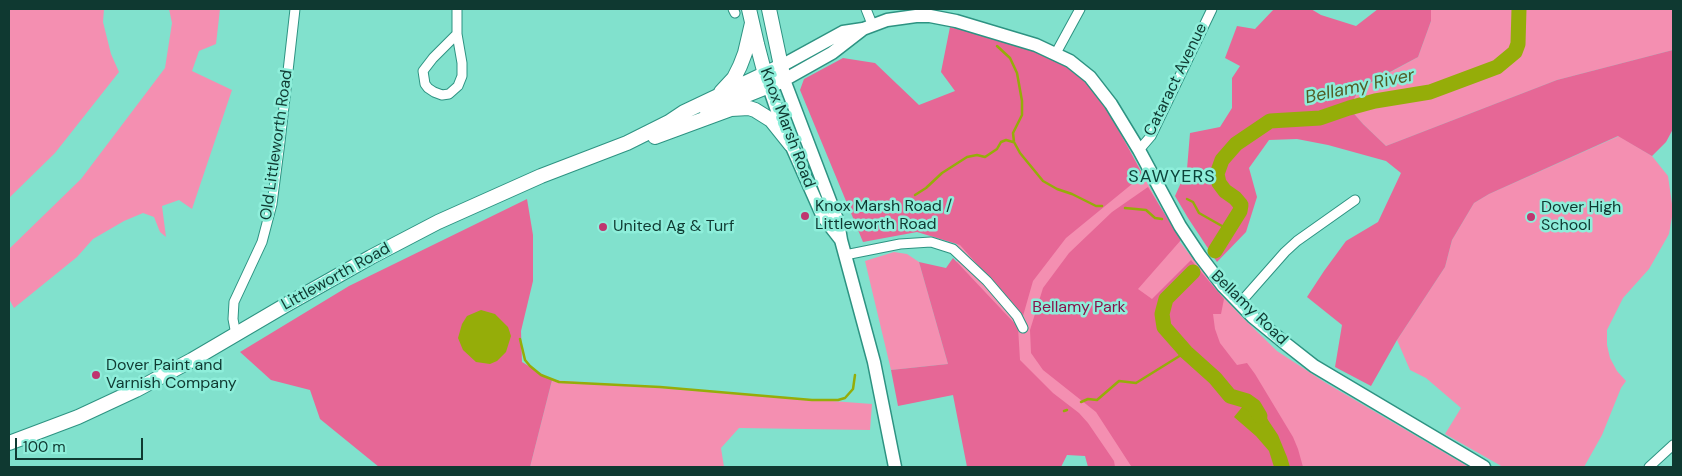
<!DOCTYPE html>
<style>
body{margin:0}
#map{position:relative;width:1682px;height:476px;overflow:hidden;background:#81e1cd;font-family:"DM Sans",sans-serif}
canvas{display:block}
.frame{position:absolute;inset:0;border:10px solid #0f3931;pointer-events:none}
.scale{position:absolute;left:15px;top:438px;width:128px;height:22px;box-sizing:border-box;border:2px solid #0f3931;border-top:0;padding-left:6px;font-size:15px;line-height:18px;white-space:nowrap;color:#0f3931;-webkit-text-stroke:4px #8eeeda;paint-order:stroke}
</style>
<div id="map">
<canvas width="1682" height="476"></canvas>
<div class="frame"></div>
<div class="scale">100 m</div>
</div>
<script>
const context = document.querySelector('canvas').getContext('2d');
context.lineJoin = 'round';
function fill(path, color) {
  context.fillStyle = color;
  context.fill(path, 'evenodd');
}
function poly(rows) {
  const path = new Path2D();
  for (const r of rows) {
    path.moveTo(r[0], r[1]);
    for (let i = 2; i < r.length; i += 2) path.lineTo(r[i], r[i + 1]);
  }
  return path;
}
function stroke(path, color, width, dash) {
  context.strokeStyle = color;
  context.lineWidth = width;
  context.lineCap = dash ? 'butt' : 'round';
  context.setLineDash(dash || []);
  context.stroke(path);
}
function label(font, color, halo, rows, align = 'center') {
  context.font = font + ' "DM Sans",sans-serif';
  context.lineWidth = 5;
  context.setLineDash([]);
  context.textBaseline = 'middle';
  context.strokeStyle = halo;
  context.fillStyle = color;
  for (const [text, x, y, turn = 0] of rows) {
    context.save();
    context.translate(x, y);
    context.rotate((+turn || 0) * Math.PI / 180);
    context.textAlign = isNaN(turn) ? turn : align;
    if (halo) context.strokeText(text, 0, 0);
    context.fillText(text, 0, 0);
    context.restore();
  }
}
fill(poly([
 [9,9,104,9,103,22,111,54,119,72,55,153,9,198],
 [169,9,220,9,216,44,199,51,192,71,232,90,192,209,179,200,162,206,166,237,160,232,154,217,143,213,124,221,93,239,77,257,14,308,9,299,9,249,81,179,165,68,172,23],
 [1431,9,1673,9,1673,50,1557,80,1386,146,1363,124,1349,108,1360,89,1418,57,1431,21],
 [955,32,1108,110,1177,238,1217,290,1241,316,1277,351,1326,383,1469,467,1105,467,1101,444,958,396],
 [1619,136,1652,156,1668,176,1673,211,1669,234,1649,269,1623,298,1607,330,1607,345,1610,358,1617,371,1626,381,1621,388,1602,435,1584,467,1503,467,1445,434,1461,408,1426,378,1410,370,1397,340,1445,267,1452,240,1474,203,1489,194],
 [894,252,907,254,919,262,948,364,891,370,865,261],
 [552,380,872,404,870,430,739,428,721,448,724,467,530,467]
]), '#f48fb1');
fill(poly([
 [1274,9,1311,9,1321,15,1356,26,1378,9,1431,9,1431,21,1418,57,1360,88,1349,108,1363,124,1386,146,1557,80,1673,50,1673,129,1666,142,1652,156,1618,136,1489,194,1474,203,1452,240,1445,267,1397,340,1371,386,1335,367,1342,325,1307,297,1324,271,1346,241,1378,222,1401,173,1386,161,1328,145,1297,139,1269,140,1249,168,1257,197,1246,232,1217,262,1188,218,1175,196,1187,169,1190,133,1220,127,1232,108,1232,78,1240,66,1225,58,1237,26,1255,29],
 [950,27,1024,46,1057,60,1085,80,1107,109,1143,175,1066,238,1033,281,1023,316,960,245,917,232,863,242,800,90,804,79,843,58,875,63,919,105,955,91,941,72],
 [1148,187,1181,240,1138,289,1152,299,1191,260,1224,299,1221,314,1213,314,1215,329,1220,343,1237,365,1247,363,1255,374,1293,437,1298,449,1303,467,1131,466,1096,412,1043,370,1031,353,1030,330,1043,288,1069,253,1112,212],
 [527,199,533,235,533,281,521,331,522,362,552,380,530,467,379,467,320,419,310,390,271,380,240,352,349,286],
 [953,258,1018,327,1020,360,1053,393,1079,413,1088,423,1114,461,1115,467,1088,467,1085,456,1067,455,1061,467,967,467,953,395,898,406,891,370,948,364,919,262,946,268]
]), '#e66796');
fill(poly([
 [481,310,495,314,508,327,511,336,506,352,497,361,490,364,476,362,463,350,458,338,462,324,467,316],
 [1247,401,1260,403,1268,420,1278,435,1287,457,1290,467,1274,467,1269,451,1256,436,1234,417]
]), '#95ad09');
stroke(poly([
 [997,46,1010,58,1017,73,1022,101,1022,115,1013,133,1014,142,1020,153,1043,181,1057,189,1072,194,1096,206,1102,206],
 [915,195,926,188,942,173,967,157,977,155,985,157,997,149,1001,142,1006,140,1013,142],
 [1187,199,1193,202,1199,213,1229,230],
 [1125,208,1146,210,1155,218,1162,219],
 [520,339,525,360,530,366,541,375,559,382,660,387,812,400,838,400,845,398,853,389,855,375],
 [1081,402,1088,399,1097,400,1119,381,1136,383,1186,352],
 [1064,411,1067,410]
]), '#95ad09', 2.5);
stroke(poly([
 [1215,251,1240,211,1241,205,1235,198,1225,191,1219,183,1217,174,1222,160,1236,144,1270,121,1320,118,1349,108,1375,101,1430,92,1497,67,1515,52,1518,44,1519,9],
 [1193,272,1166,299,1162,314,1164,327,1186,352,1215,378,1230,396,1247,401,1254,406,1260,416]
]), '#95ad09', 15);
const street = poly([
 [457,9,457,34],
 [733,9,735,13],
 [866,9,872,24],
 [457,34,462,63,462,76,458,86,449,94,442,95,434,92,428,88,425,84,423,71,433,58,457,34],
 [1056,53,1080,9],
 [1139,150,1151,136,1212,9],
 [845,255,900,244,931,242,953,249,987,281,1017,316,1023,328],
 [1240,303,1285,252,1297,241,1355,200],
 [236,335,233,319,234,302,262,242,272,204,280,142,295,9],
 [1649,467,1673,445]
]);
const secondary = poly([
 [863,29,832,53,784,80,838,222,841,240,874,362,895,467],
 [781,66,843,32,863,29,887,20,916,16,930,16,956,21,1036,45,1070,61,1090,77,1111,104,1139,150,1180,226,1200,256,1223,286,1253,317,1286,344,1314,366,1484,467],
 [769,87,781,122,823,217,841,240]
]);
const primary = poly([
 [749,9,757,44,767,82],
 [721,92,734,78,740,66,745,53,752,23],
 [707,111,784,80,769,9],
 [655,137,731,109,749,108,755,110,771,120,791,145],
 [9,443,78,417,136,390,192,360,284,306,371,257,438,222,541,176,627,143,669,122,684,112,781,66]
]);
stroke(street, '#2d9382', 11);
stroke(secondary, '#2d9382', 15);
stroke(primary, '#2d9382', 16);
stroke(street, '#fff', 9);
stroke(secondary, '#fff', 12);
stroke(primary, '#fff', 14);
for (const [x, y, r, color] of [
 [805,216,5,"#bf356f"],
 [1531,217,5,"#bf356f"],
 [603,227,5,"#bf356f"],
 [96,375,5,"#bf356f"]
]) {
  const dot = new Path2D();
  dot.arc(x, y, r, 0, 2 * Math.PI);
  context.fillStyle = color;
  context.fill(dot);
  stroke(dot, '#8eeeda', 2);
}
label('16px', '#0f3931', '#8eeeda', [
 ["Cataract Avenue",1176,80,-64],
 ["Knox Marsh Road",787,128,69],
 ["Old Littleworth Road",277,145,-82],
 ["Littleworth Road",336,277,-29],
 ["Bellamy Road",1249,308,44]
]);
label('16px', '#0f3931', '#8eeeda', [
 ["Knox Marsh Road /",815,207],
 ["Littleworth Road",815,225],
 ["Dover High",1541,208],
 ["School",1541,226],
 ["United Ag & Turf",613,227],
 ["Dover Paint and",106,366],
 ["Varnish Company",106,384]
], 'left');
label('16px', '#88134a', '#8eeeda', [
 ["Bellamy Park",1079,308]
]);
label('italic 18px', '#525d27', '#8eeeda', [
 ["Bellamy River",1360,87,-12]
]);
context.letterSpacing = '1px';
label('18px', '#0c433a', '#8eeeda', [
 ["SAWYERS",1172,177]
]);
context.letterSpacing = '0px';
</script>
